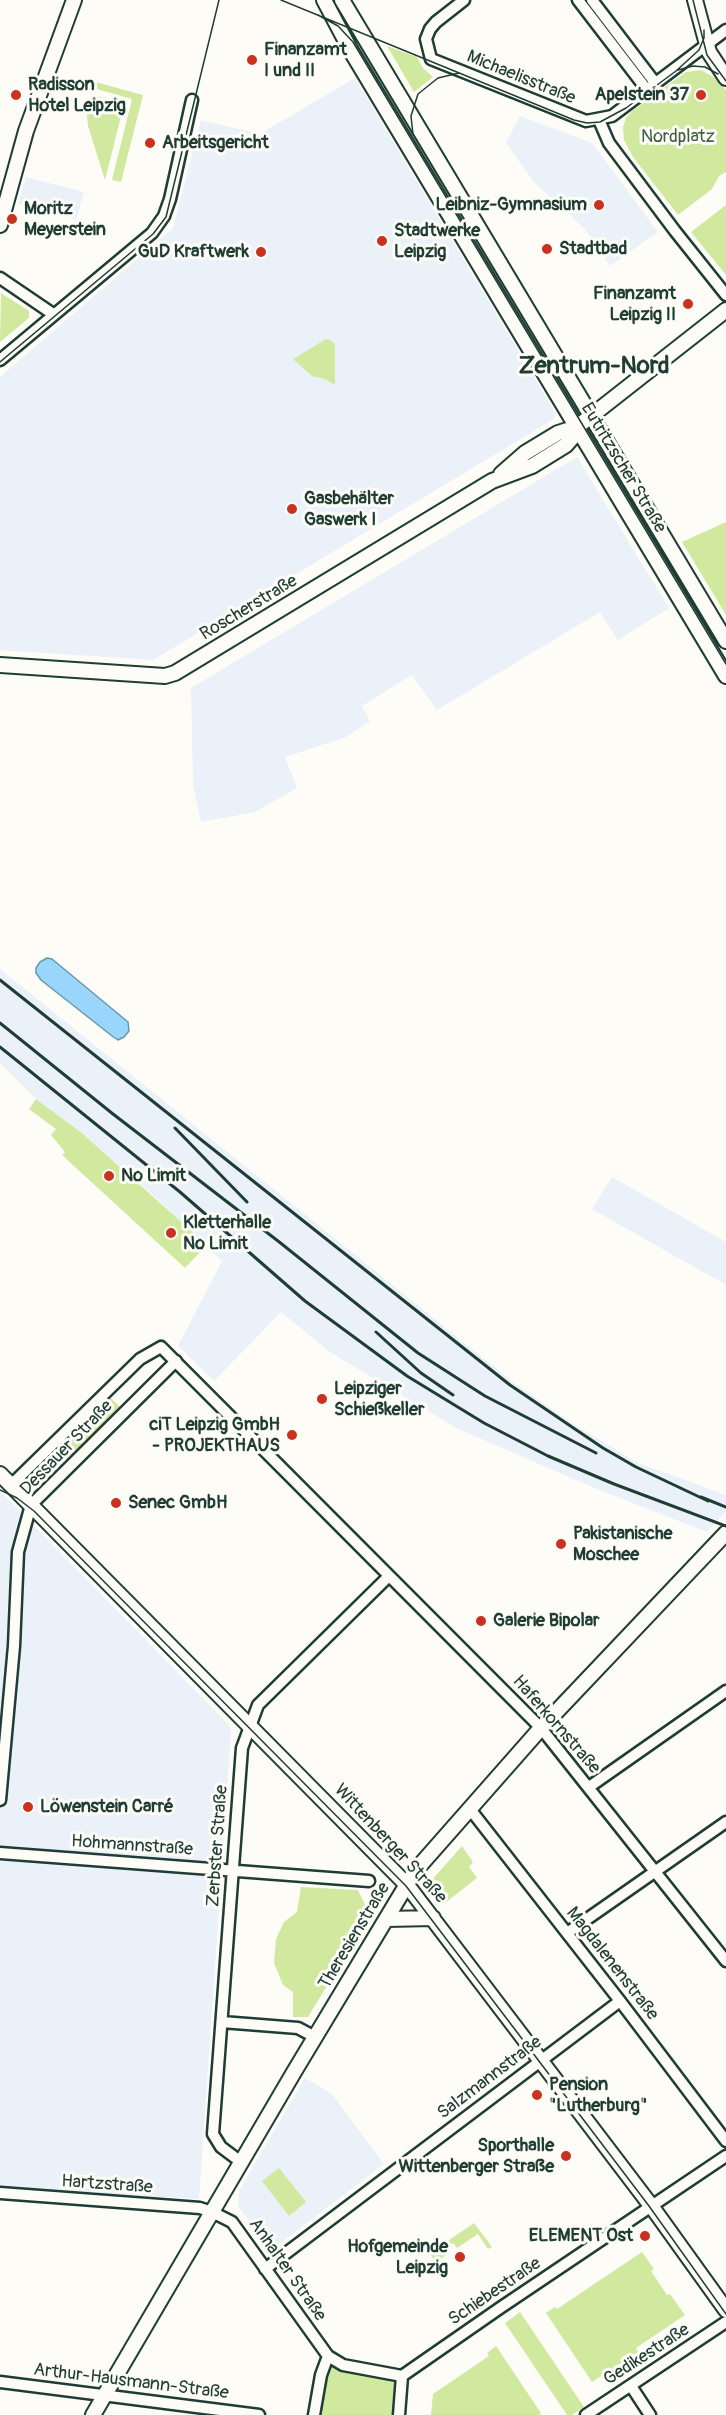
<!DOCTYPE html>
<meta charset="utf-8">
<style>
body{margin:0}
canvas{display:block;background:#fdfcf7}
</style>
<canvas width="726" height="2415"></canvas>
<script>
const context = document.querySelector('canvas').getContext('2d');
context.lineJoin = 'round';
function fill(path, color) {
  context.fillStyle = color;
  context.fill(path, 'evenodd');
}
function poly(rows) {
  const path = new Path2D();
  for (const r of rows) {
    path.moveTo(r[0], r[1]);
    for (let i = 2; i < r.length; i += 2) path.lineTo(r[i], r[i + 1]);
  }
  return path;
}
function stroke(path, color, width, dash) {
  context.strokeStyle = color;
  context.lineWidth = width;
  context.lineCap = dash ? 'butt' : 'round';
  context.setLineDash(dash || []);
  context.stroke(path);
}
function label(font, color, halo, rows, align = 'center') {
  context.font = font + ' Pangolin,sans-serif';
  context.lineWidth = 6;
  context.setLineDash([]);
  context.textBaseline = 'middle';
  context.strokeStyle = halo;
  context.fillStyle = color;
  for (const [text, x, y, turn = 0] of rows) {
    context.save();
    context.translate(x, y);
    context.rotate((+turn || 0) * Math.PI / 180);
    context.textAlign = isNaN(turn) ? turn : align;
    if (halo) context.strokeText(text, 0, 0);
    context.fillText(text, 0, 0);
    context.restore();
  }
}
fill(poly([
 [355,78,555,412,554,419,153,660,0,650,0,377,173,228,201,120,260,134],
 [520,116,592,143,658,232,610,266,585,229,533,181,506,143],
 [26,177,84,192,76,220,18,204],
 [577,457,669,608,618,640,600,612,437,710,412,675,362,706,370,721,346,737,285,757,297,788,255,812,201,822,193,785,191,688],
 [0,969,513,1382,569,1421,636,1462,726,1495,726,1511,707,1532,597,1489,456,1428,330,1352,281,1312,214,1381,178,1346,222,1261,156,1198,83,1134,36,1099,0,1063],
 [612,1177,726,1242,726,1285,592,1209],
 [0,1491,229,1725,231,1732,199,2199,0,2187],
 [305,2078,332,2094,384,2164,279,2244,269,2244,261,2236,238,2206,239,2191]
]), '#ebf1f8');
fill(poly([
 [387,46,417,57,423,68,433,77,414,92],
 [701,70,715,78,726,90,726,172,719,176,712,189,678,215,633,157,624,140,623,127,626,118,632,111,686,72],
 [81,78,143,95,121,182,112,180,132,99,79,84],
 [92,95,124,104,105,180,88,126,87,116],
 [726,205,726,275,691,232],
 [1,293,29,311,29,318,0,342],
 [326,339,330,340,335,344,335,385,325,379,312,376,293,359],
 [726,522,726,615,682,542],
 [36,1099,83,1134,207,1245,185,1268,62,1155,65,1152,51,1135,56,1129,29,1109],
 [111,1398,120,1407,70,1456,61,1447],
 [59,1449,68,1457,48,1476,43,1478,38,1471],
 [462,1846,473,1862,469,1867,477,1878,445,1903,429,1883],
 [301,1887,358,1890,370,1915,308,2017,293,2017,293,1992,283,1985,274,1963,276,1939,284,1922,297,1912],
 [279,2168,306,2202,289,2216,262,2181],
 [474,2223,492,2247,488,2249,478,2234,457,2248,453,2243,446,2248,449,2253,424,2270,423,2268,434,2260,430,2253],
 [642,2252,654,2269,651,2271,667,2295,670,2294,685,2315,636,2348,638,2352,592,2382,546,2313,555,2307,557,2309],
 [520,2312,584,2407,572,2415,567,2415,505,2323],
 [496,2346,541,2413,539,2415,431,2415,433,2394,489,2356,487,2353],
 [328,2356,402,2376,399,2415,314,2415]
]), '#d0e99f');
const water = poly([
 [47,958,52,959,128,1022,129,1031,124,1037,118,1040,112,1036,41,980,36,973,36,968,40,962,47,958]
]);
fill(water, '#9ad5fb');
stroke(water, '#6998ab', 1.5);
const minor = poly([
 [464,0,436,22,430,29,426,39,431,59,586,121,612,116,726,30],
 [578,0,647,90],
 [592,0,656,84],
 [599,120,609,143,675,231,726,295],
 [0,278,53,314],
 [0,360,152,233,164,216,170,199,192,100],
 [11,1485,140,1359,161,1347,541,1728,726,1961],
 [589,1787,726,1691],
 [0,1800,14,1646,18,1552,31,1505,176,1361],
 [470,1809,620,2001,726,2141],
 [0,1853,369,1881],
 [567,1933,726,1822],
 [222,2022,298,2028,315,2037],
 [241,2162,221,2147,213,2134,242,1748,258,1705,389,1576],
 [0,2193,200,2208,212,2212,232,2222,328,2356,343,2365,402,2376,399,2415],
 [265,2269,620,2001],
 [402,2376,500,2308,726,2156],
 [0,2382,259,2415],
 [631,2386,650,2415],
 [314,2415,321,2375,328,2356],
 [586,2415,726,2322]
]);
const secondary = poly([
 [324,0,351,51,726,676],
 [342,0,726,641],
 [695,0,709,52,726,78],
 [0,225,26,131,74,0],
 [501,474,525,453,558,433,577,427,726,310],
 [0,665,165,676,175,673,492,481,532,466,566,445,573,437,577,427],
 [0,1474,407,1885,652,2207,726,2310],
 [387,1919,433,1918],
 [93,2415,294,2072,415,1871,541,1728,726,1533]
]);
stroke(minor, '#1f3d34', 15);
stroke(secondary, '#1f3d34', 18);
stroke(minor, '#fdfcf7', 10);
stroke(secondary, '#fdfcf7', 14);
stroke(poly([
 [281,0,574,120,587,123,600,122,626,108,676,71,699,50,704,38,704,30],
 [693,0,707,55,726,81],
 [318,15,338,26,353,42,726,664],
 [678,70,693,66,705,67,718,74],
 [413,135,411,116,418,94,438,78,459,73],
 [0,362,153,234,166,217,219,0],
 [0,1490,17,1498,34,1511,406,1886,649,2206,726,2314]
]), '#1f3d34', 1.5);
stroke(poly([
 [0,980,510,1385,603,1448,636,1467,708,1501],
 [0,1023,113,1114,278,1241,418,1353,485,1396,596,1453],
 [0,1047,180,1192,305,1301,407,1376,484,1423,548,1456,614,1484,726,1526],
 [175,1128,247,1202],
 [376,1332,421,1373,453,1395],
 [701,1497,726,1507]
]), '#1f3d34', 3);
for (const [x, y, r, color] of [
 [252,60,6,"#c8321e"],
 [16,95,6,"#c8321e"],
 [701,95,6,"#c8321e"],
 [150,143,6,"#c8321e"],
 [599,205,6,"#c8321e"],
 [12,219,6,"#c8321e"],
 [382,241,6,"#c8321e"],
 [547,249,6,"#c8321e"],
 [261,252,6,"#c8321e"],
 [688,304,6,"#c8321e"],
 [292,509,6,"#c8321e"],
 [109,1176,6,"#c8321e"],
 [171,1233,6,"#c8321e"],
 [322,1399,6,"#c8321e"],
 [292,1435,6,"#c8321e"],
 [116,1503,6,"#c8321e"],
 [561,1544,6,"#c8321e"],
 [481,1621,6,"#c8321e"],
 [28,1807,6,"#c8321e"],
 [537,2095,6,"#c8321e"],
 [566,2156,6,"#c8321e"],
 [645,2236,6,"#c8321e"],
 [460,2257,6,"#c8321e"]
]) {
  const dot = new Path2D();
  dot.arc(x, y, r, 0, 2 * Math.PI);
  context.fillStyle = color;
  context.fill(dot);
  stroke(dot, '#fdfcf7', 2);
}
label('bold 18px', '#1f3d34', '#fdfcf7', [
 ["Finanzamt",264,50],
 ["I und II",264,71],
 ["Radisson",28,85],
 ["Hotel Leipzig",28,106],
 ["Apelstein 37",689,95,"right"],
 ["Arbeitsgericht",162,143],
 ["Leibniz-Gymnasium",587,205,"right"],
 ["Moritz",24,209],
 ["Meyerstein",24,230],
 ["Stadtwerke",394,231],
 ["Leipzig",394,252],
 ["Stadtbad",559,249],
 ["GuD Kraftwerk",249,252,"right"],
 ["Finanzamt",676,294,"right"],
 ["Leipzig II",676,315,"right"],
 ["Gasbehälter",304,499],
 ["Gaswerk I",304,520],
 ["No Limit",121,1176],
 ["Kletterhalle",183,1223],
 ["No Limit",183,1244],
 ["Leipziger",334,1389],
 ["Schießkeller",334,1410],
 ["ciT Leipzig GmbH",280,1425,"right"],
 ["- PROJEKTHAUS",280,1446,"right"],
 ["Senec GmbH",128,1503],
 ["Pakistanische",573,1534],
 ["Moschee",573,1555],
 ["Galerie Bipolar",493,1621],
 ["Löwenstein Carré",40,1807],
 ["Pension",549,2085],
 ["\"Lutherburg\"",549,2106],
 ["Sporthalle",554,2146,"right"],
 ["Wittenberger Straße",554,2167,"right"],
 ["ELEMENT Ost",633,2236,"right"],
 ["Hofgemeinde",448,2247,"right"],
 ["Leipzig",448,2268,"right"]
], 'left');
label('18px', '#1f3d34', '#fdfcf7', [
 ["Michaelisstraße",521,78,22],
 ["Eutritzscher Straße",623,468,59],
 ["Roscherstraße",249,608,-31],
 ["Dessauer Straße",67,1448,-46],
 ["Haferkornstraße",556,1725,49],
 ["Wittenberger Straße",390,1844,47],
 ["Hohmannstraße",132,1846,4],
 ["Zerbster Straße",218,1846,-86],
 ["Theresienstraße",355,1936,-59],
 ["Magdalenenstraße",612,1964,52],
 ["Salzmannstraße",490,2078,-37],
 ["Hartzstraße",107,2185,4],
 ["Anhalter Straße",287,2270,55],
 ["Schiebestraße",495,2292,-34],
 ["Gedikestraße",647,2355,-33],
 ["Arthur-Hausmann-Straße",131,2382,7]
]);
label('18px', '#425f49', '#fdfcf7', [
 ["Nordplatz",678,137]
]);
label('bold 24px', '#1f3d34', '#fdfcf7', [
 ["Zentrum-Nord",594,367]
]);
</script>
